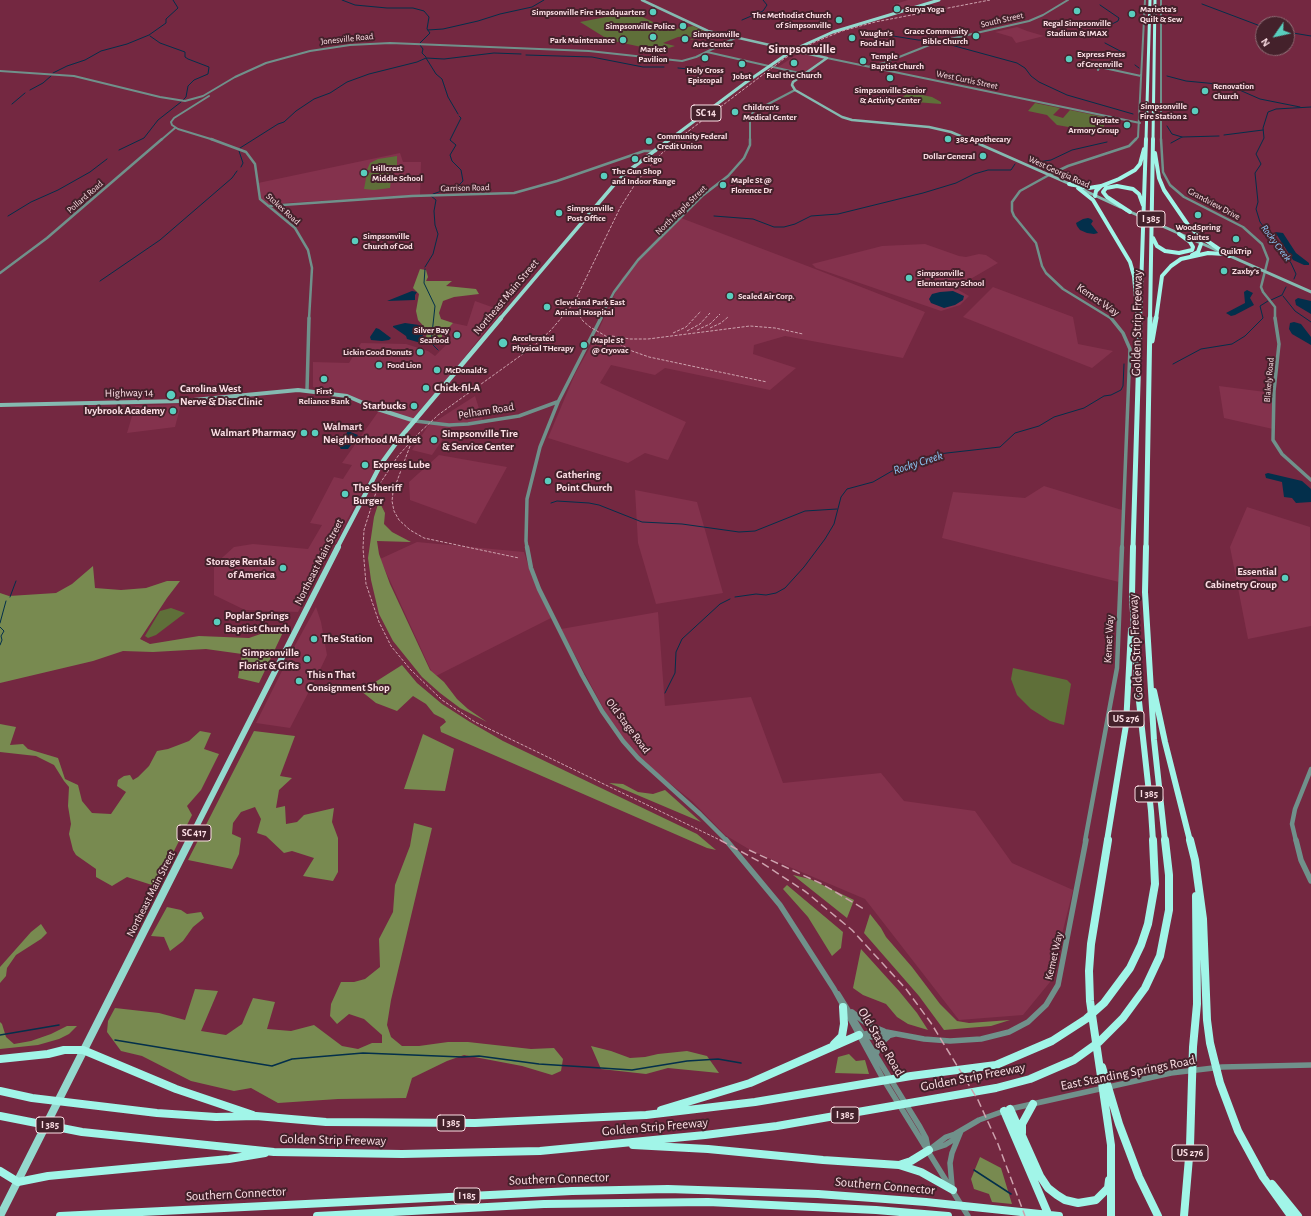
<!DOCTYPE html>
<meta charset="utf-8">
<style>
body{margin:0}
#map{position:relative;width:1311px;height:1216px;overflow:hidden;background:#742841;font-family:"Alegreya Sans",sans-serif}
canvas{display:block}
.north{position:absolute;left:1255px;top:16px;width:40px;height:40px;box-sizing:border-box;background:#44212b;border:1px solid #8e6d75;border-radius:50%;rotate:236deg;font-size:11px;font-weight:700;line-height:16px;text-align:center;color:#fcdfe5}
.north::after{content:'';display:block;margin:auto;width:14px;height:18px;background:#59cebe;clip-path:polygon(50% 0,100% 100%,50% 72%,0 100%)}
</style>
<div id="map">
<canvas width="1311" height="1216"></canvas>
<div class="north">N</div>
</div>
<script>
const context = document.querySelector('canvas').getContext('2d');
context.lineJoin = 'round';
function fill(path, color) {
  context.fillStyle = color;
  context.fill(path, 'evenodd');
}
function poly(rows) {
  const path = new Path2D();
  for (const r of rows) {
    path.moveTo(r[0], r[1]);
    for (let i = 2; i < r.length; i += 2) path.lineTo(r[i], r[i + 1]);
  }
  return path;
}
function stroke(path, color, width, dash) {
  context.strokeStyle = color;
  context.lineWidth = width;
  context.lineCap = dash ? 'butt' : 'round';
  context.setLineDash(dash || []);
  context.stroke(path);
}
function label(font, color, halo, rows, align = 'center') {
  context.font = font + ' "Alegreya Sans",sans-serif';
  context.lineWidth = 4;
  context.setLineDash([]);
  context.textBaseline = 'middle';
  context.strokeStyle = halo;
  context.fillStyle = color;
  for (const [text, x, y, turn = 0] of rows) {
    context.save();
    context.translate(x, y);
    context.rotate((+turn || 0) * Math.PI / 180);
    context.textAlign = isNaN(turn) ? turn : align;
    if (halo) context.strokeText(text, 0, 0);
    context.fillText(text, 0, 0);
    context.restore();
  }
}
fill(poly([
 [908,0,934,0,906,8,892,5],
 [1017,27,1027,31,1044,36,1016,43,1012,37,995,32],
 [799,53,824,58,804,73,778,67],
 [400,153,403,162,421,162,420,195,267,204,261,198,258,183],
 [681,218,810,267,925,312,903,358,785,336,754,345,753,354,796,368,770,390,665,368,655,375,611,365,600,383,686,422,668,460,645,453,628,463,548,438,575,374,594,340,622,278],
 [925,244,959,256,966,257,979,254,986,255,998,263,955,288,969,296,960,305,941,311,816,268,812,264,882,246],
 [993,287,1073,317,1078,344,1113,351,1092,368,963,317],
 [475,301,503,311,486,330,426,406,395,439,362,492,298,612,245,610,214,595,214,565,234,547,253,544,308,549,322,525,310,523,334,477,343,479,352,465,342,463,378,412,378,407,336,392,313,387,313,362,349,363,361,343,406,344,428,351,435,356,447,344,442,342,442,335,453,323,467,326],
 [1219,386,1273,393,1273,429,1224,418],
 [475,396,483,421,451,427,432,455,412,450,428,426],
 [181,404,175,427,127,433,135,406],
 [439,455,507,467,476,524,410,500,409,482],
 [1044,486,1122,510,1119,582,942,538,953,492,1025,498],
 [635,490,697,502,723,593,656,604,638,543],
 [1247,507,1310,527,1311,626,1248,639,1230,547],
 [417,542,524,552,531,574,551,618,434,677,380,559],
 [316,607,321,622,327,655,318,674,290,728,256,723,292,651],
 [658,612,665,706,751,697,783,783,881,773,904,801,975,811,1012,863,1073,890,1050,982,1023,1015,959,1020,865,899,752,851,725,835,692,801,658,774,624,741,608,717,561,629]
]), '#84324d');
fill(poly([
 [632,12,670,30,693,26,706,32,701,33,706,36,691,40,690,40,693,38,688,36,678,37,663,43,675,46,660,51,609,40,580,22],
 [908,92,932,97,941,102,941,104,902,101,902,98],
 [1035,103,1060,108,1053,115,1063,118,1070,110,1104,117,1107,119,1104,126,1100,130,1074,128,1057,125,1047,115,1028,111],
 [397,156,397,167,393,169,367,170,370,163,378,159],
 [384,171,392,172,390,188,374,190,364,189,367,173],
 [171,608,185,613,156,635,148,638,145,636,160,611],
 [1013,668,1067,680,1071,684,1064,725,1050,721,1031,709,1017,695,1011,679]
]), '#5f6f39');
fill(poly([
 [420,269,426,270,428,277,426,281,452,281,446,286,476,289,479,294,454,297,443,301,439,313,441,319,453,323,442,335,442,342,435,344,428,341,426,338,427,330,418,320,416,311,419,294,413,288],
 [379,501,385,513,384,524,392,532,411,542,377,541,379,554,390,584,430,670,444,682,457,699,468,709,487,722,460,708,440,693,422,677,393,641,379,614,371,580,368,558,374,517],
 [93,566,95,588,121,590,146,588,167,581,180,581,167,598,140,639,150,644,199,636,249,638,272,630,285,628,259,683,238,678,242,654,206,649,153,652,123,651,93,661,0,683,0,593,9,596,56,593,72,584],
 [402,665,417,683,442,704,470,722,503,741,697,834,716,850,707,848,441,732,440,727,446,722,444,719,434,714,426,704,413,696,397,711,376,703,361,691],
 [0,724,16,727,10,745,23,744,28,749,58,758,65,779,78,785,82,801,92,813,111,814,126,792,117,786,118,780,124,776,130,775,133,780,138,777,149,766,157,751,168,749,189,741,200,731,211,733,204,749,219,754,201,790,187,806,192,815,158,883,152,885,127,877,112,886,96,877,96,869,76,855,73,850,69,834,71,824,68,806,69,787,64,781,54,765,36,756,0,752],
 [254,731,295,736,280,776,292,778,279,790,276,808,285,806,286,824,297,822,304,815,334,808,332,822,338,838,338,872,333,881,303,876,314,858,292,851,284,853,266,836,257,833,261,819,255,807,241,812,233,823,232,834,241,838,239,854,232,869,188,860],
 [423,734,454,749,445,791,404,789],
 [609,783,623,784,638,792,653,794,665,790,701,822],
 [414,823,432,828,391,1000,387,1025,391,1037,402,1046,419,1046,448,1042,468,1042,531,1049,554,1048,563,1059,561,1071,552,1075,522,1066,464,1055,447,1061,412,1078,406,1098,338,1099,278,1103,251,1088,234,1091,191,1081,142,1056,121,1051,107,1032,108,1021,115,1008,159,1013,185,1020,195,989,218,991,201,1031,226,1035,242,1024,253,998,275,1002,267,1029,291,1031,314,1025,342,1046,358,1049,372,1043,382,1043,382,1035,364,1019,349,1014,337,1024,330,1016,331,1004,341,982,354,982,365,979,380,967,379,939,393,912,395,885,410,846],
 [793,875,810,879,854,900,847,918],
 [787,885,843,932,841,948,832,956,808,917,783,889],
 [167,907,181,910,187,914,201,912,204,918,193,927,183,941,170,951,164,937,151,936],
 [870,914,881,928,886,937,912,967,940,1004,957,1021,969,1023,1010,1020,991,1026,944,1030,919,996,864,933],
 [41,924,47,933,41,939,16,955,7,968,6,976,0,983,0,967,31,932],
 [861,949,899,991,917,1013,928,1030,908,1024,897,1017,886,1004,863,995,853,988],
 [0,1022,2,1024,6,1037,14,1044,31,1041,51,1034,67,1026,77,1026,69,1034,59,1039,38,1045,0,1049],
 [591,1046,611,1051,630,1058,645,1057,658,1054,687,1051,707,1056,719,1073,668,1068,646,1074,601,1069],
 [849,1054,856,1061,865,1060,869,1074,835,1073,838,1057],
 [980,1157,1001,1168,1012,1204,992,1202,989,1194,974,1189,971,1179]
]), '#788a50');
fill(poly([
 [1088,218,1091,219,1093,221,1091,224,1098,233,1094,234,1087,233,1080,230,1077,226,1076,223,1083,219],
 [1275,232,1283,233,1296,253,1309,263,1309,265,1304,265,1293,260],
 [1247,290,1253,293,1250,298,1254,305,1235,315,1231,316,1226,313,1245,303,1244,292],
 [412,291,417,292,415,295,415,300,387,301],
 [953,291,964,296,963,300,955,305,944,308,931,303,929,299,932,294,940,292],
 [1298,298,1311,301,1311,314,1296,305,1295,300],
 [1294,322,1301,324,1311,337,1311,345,1292,334,1289,329,1290,323],
 [405,323,419,325,424,330,421,343,407,339,406,336,393,327,393,326],
 [376,328,379,329,391,338,389,340,382,341,371,340,370,337],
 [348,431,358,435,348,449,341,449,340,448,342,440],
 [1268,473,1302,481,1311,489,1311,502,1296,503,1292,498,1284,497,1282,482,1266,478,1265,474]
]), '#032f4b');
stroke(poly([
 [342,0,355,5,387,8,413,8,424,11,429,17,427,29,430,33,420,43],
 [1202,4,1263,27],
 [1100,5,1119,18,1118,21,1110,25],
 [742,20,763,11,767,5,763,0],
 [428,30,443,29,478,21,500,14,532,7,544,0],
 [862,31,918,40,936,41],
 [1287,32,1311,36],
 [1104,35,1107,34],
 [150,36,160,43,185,52,185,57,188,59,209,67,208,74,194,80,188,86,186,97,183,100],
 [940,42,1017,63,1025,68,1031,76,1039,82,1067,95,1133,114],
 [1105,43,1122,52],
 [420,45,423,49,422,53,426,57],
 [526,55,592,57,643,67,664,67],
 [426,58,436,74,442,79,448,97,458,114],
 [1135,65,1139,68],
 [678,68,689,69],
 [53,73,67,66,85,60,101,51,127,44,149,35,166,23,166,19,178,8,173,0],
 [1167,76,1186,81,1228,85,1260,99,1300,107],
 [30,90,43,83,51,76],
 [12,104,25,93],
 [1167,126,1172,134,1182,137],
 [1224,135,1263,130],
 [1171,143,1182,137,1219,136],
 [240,148,278,124,284,122,296,111,314,99,330,93,347,82,369,74,417,62,426,58,444,59,494,53,521,54],
 [119,150,144,138,158,120,181,102],
 [239,151,243,163,241,167],
 [1032,163,1051,160,1072,150,1107,142],
 [433,194,459,185,463,181,461,170,452,161,450,155,456,145,450,140,461,118,459,116],
 [8,216,31,202,58,190,90,172,107,159],
 [714,216,753,219,774,227,784,227,795,224,811,216,838,214,923,193,956,183,974,174,988,170,1011,170,1015,164],
 [425,267,433,254,438,234,435,225,434,211,436,200,431,196],
 [425,269,424,283,435,306,431,343,438,350],
 [1294,279,1296,274,1291,263,1260,222,1256,209,1258,202,1255,173,1261,164,1256,154,1264,138,1263,128,1268,112,1276,109,1311,107],
 [100,281,160,240,232,178,237,171],
 [1283,296,1295,311,1311,322],
 [1271,300,1282,295,1286,287],
 [1173,364,1201,349,1232,344,1245,336,1263,318,1260,306,1268,301],
 [551,503,557,501,589,503,599,505,642,522,682,524,739,532,755,531,805,511,837,509],
 [10,597,16,581],
 [735,597,756,594,766,595,776,593,785,588,804,567,825,539,834,524,841,497,847,489,873,482,892,471,919,463,938,454,1000,447,1015,433,1039,426,1054,417,1084,408,1104,396,1111,395,1121,390,1123,386,1124,364],
 [0,623,6,601],
 [0,627,4,631,1,636,2,640,0,645],
 [665,693,675,673,676,652,682,639,720,604,730,599]
]), '#032f4b', 1);
stroke(poly([
 [0,1035,59,1025],
 [115,1040,272,1066,292,1059,363,1053,462,1057,479,1056,539,1064,632,1070,687,1061,718,1059,741,1063],
 [974,1170,1011,1194]
]), '#032f4b', 1.5);
stroke(poly([
 [707,52,804,74],
 [827,58,1140,123],
 [870,66,884,63,937,42,1029,21,1043,15,1068,0],
 [1098,70,1099,68,1104,68,1141,76],
 [0,71,74,76,160,97,185,101,203,96,235,77,266,63,310,51,350,45,390,43,589,51,682,61,696,57,735,38],
 [209,96,174,118,171,122,172,125,178,129,214,140],
 [161,140,175,128],
 [750,140,750,118,753,112,795,90],
 [1135,140,1138,137,1145,0],
 [1161,140,1161,0]
]), '#70918b', 2);
stroke(poly([
 [211,139,246,152,255,164,260,199,295,228,308,250,312,268,309,319],
 [1161,139,1163,172,1170,185,1184,197,1243,227,1262,244,1268,259,1261,287,1263,292,1275,307,1275,319],
 [268,206,412,196,514,193,557,181,644,151,656,151],
 [0,273,47,238,162,139],
 [600,319,614,292,638,260,702,196,728,176,744,158,750,145,750,139],
 [1112,319,1063,289,1046,273,1042,266,1036,243,1014,216,1012,211,1012,202,1020,191,1049,175,1068,166,1129,146,1136,139]
]), '#70918b', 2.5);
stroke(poly([
 [1111,318,1123,333,1130,349,1122,548],
 [1275,318,1279,344,1274,391,1273,440,1282,454,1311,480],
 [307,390,309,318],
 [415,421,449,425,468,424,519,416,557,402],
 [527,548,526,541,527,499,540,447,558,402,601,318]
]), '#70918b', 3.5);
stroke(poly([
 [527,547,531,568,539,589,582,675,602,711,623,741,638,758,700,814,727,841],
 [1085,841,1117,668,1122,547],
 [1296,841,1292,824,1295,809,1311,769]
]), '#70918b', 4.5);
stroke(poly([
 [726,840,780,905,834,989,882,1077,968,1216],
 [1296,840,1301,860,1311,881],
 [838,994,920,1127,926,1138,928,1148],
 [852,1012,867,1024,884,1031],
 [865,1034,871,1037,883,1037,895,1034],
 [859,1035,881,1031,924,1039,950,1041,981,1039,1009,1032,1028,1022,1046,1005,1058,985,1086,840],
 [876,1054,881,1043,888,1037],
 [1010,1109,1171,1073,1222,1067,1311,1065],
 [929,1150,946,1137,955,1134,979,1120,1004,1111],
 [930,1150,945,1145,953,1140,955,1134],
 [952,1186,950,1163,952,1153,961,1131]
]), '#70918b', 5.5);
stroke(poly([
 [642,0,708,31,827,58],
 [827,58,793,82,792,85,795,90,842,117,852,120,929,127,951,132,970,140]
]), '#85bab1', 2.5);
stroke(poly([
 [968,139,1072,185],
 [1081,189,1120,207],
 [1126,210,1311,292]
]), '#85bab1', 3);
stroke(poly([
 [0,405,183,401,298,390,347,396,368,405],
 [365,405,415,421]
]), '#85bab1', 4);
stroke(poly([
 [669,140,745,83,793,50,833,32,939,0]
]), '#94d9ce', 3);
stroke(poly([
 [500,319,613,186,627,172,670,139]
]), '#94d9ce', 3.5);
stroke(poly([
 [337,548,381,464,399,439,501,318]
]), '#94d9ce', 4.5);
stroke(poly([
 [189,841,338,547]
]), '#94d9ce', 6);
stroke(poly([
 [0,1216,190,840]
]), '#94d9ce', 8);
stroke(poly([
 [1146,140,1150,0],
 [1153,140,1155,0]
]), '#a1f5e8', 3);
stroke(poly([
 [1155,153,1159,178,1164,190,1188,225,1197,234,1229,256],
 [1069,184,1089,188,1101,186,1119,179,1135,170,1140,164,1144,149],
 [1078,188,1093,200,1130,262,1134,276,1138,319],
 [1095,196,1096,191,1101,186],
 [1130,212,1107,197,1103,192,1106,188,1117,186,1133,189,1139,194,1143,205],
 [1153,238,1157,246,1165,251,1179,253,1192,250,1193,247,1190,242,1179,234],
 [1192,255,1198,252,1201,244],
 [1140,319,1146,139],
 [1150,319,1153,139],
 [1156,319,1162,276,1171,266,1181,259,1208,253,1224,254]
]), '#a1f5e8', 4);
stroke(poly([
 [1138,318,1138,320],
 [1152,341,1156,318],
 [1133,548,1140,318],
 [1146,548,1150,318]
]), '#a1f5e8', 5);
stroke(poly([
 [1133,547,1132,595,1137,683,1151,811,1153,841],
 [1146,547,1145,592,1154,740,1165,841],
 [1154,691,1165,742,1190,841],
 [1107,841,1126,725,1131,630]
]), '#a1f5e8', 6);
stroke(poly([
 [1108,840,1091,944,1089,971,1090,1001,1111,1145,1111,1216],
 [1190,840,1195,860,1203,919,1207,1020,1210,1043,1220,1083,1238,1131,1263,1177,1291,1216],
 [834,1044,842,1036,844,1024,843,1007],
 [0,1059,48,1054,64,1050,83,1050,176,1089,253,1115],
 [1102,1067,1119,1124,1139,1177,1158,1216],
 [0,1091,32,1098,157,1113,216,1117,256,1116,326,1122,475,1123,646,1115,755,1102,911,1076,996,1065,1052,1041,1086,1019,1104,1003,1130,968,1141,945,1148,924,1155,884,1153,840],
 [1010,1109,1040,1176,1048,1188,1057,1195,1065,1200,1078,1203,1096,1200,1108,1188,1109,1180],
 [661,1110,750,1083,859,1035],
 [1004,1111,1049,1216],
 [0,1116,82,1132,274,1152,402,1154,540,1151,705,1135,777,1126,996,1088,1030,1079,1074,1060,1099,1042,1123,1018,1145,988,1160,956,1169,910,1169,875,1165,840],
 [1022,1133,1022,1124,1033,1104],
 [633,1145,708,1149,823,1160,899,1165,921,1172,953,1190],
 [899,1165,911,1161,929,1150],
 [0,1171,18,1182,48,1176,229,1159,265,1153],
 [1272,1184,1298,1216],
 [60,1216,572,1191,668,1189,818,1194,926,1202,1059,1216],
 [317,1216,544,1204,708,1202,876,1210,948,1216],
 [1184,1216,1190,1146,1193,1047,1197,1004,1196,896]
]), '#a1f5e8', 8);
stroke(poly([
 [579,298,579,315,583,321,590,327,632,351,649,357,767,382],
 [710,328,721,323,728,317],
 [697,330,710,324,720,314],
 [687,331,700,324,710,313],
 [673,333,686,327,701,311],
 [612,336,630,339,648,339,750,326,775,328,803,334],
 [410,446,393,492,392,501,394,511,399,520,410,530,424,538,519,558],
 [722,841,475,722,442,700,410,669,391,646,379,622,366,584,363,548,364,530,374,498,379,485,398,456,414,438,438,415,534,346,551,330,574,303,620,208,637,181,660,155,678,139,785,58,815,42,842,31,875,22,990,0]
]), '#cea2ae', 1, [3, 1.5]);
stroke(poly([
 [720,840,762,863,806,892,852,930,906,989,931,1023,978,1100,998,1144,1025,1216],
 [749,850,822,884,864,909]
]), '#cea2ae', 1.5, [8, 4]);
for (const [x, y, r, color] of [
 [897,9,4,"#59cebe"],
 [1077,11,4,"#59cebe"],
 [653,12,4,"#59cebe"],
 [1132,14,4,"#59cebe"],
 [839,20,4,"#59cebe"],
 [683,26,4,"#59cebe"],
 [976,36,4,"#59cebe"],
 [653,37,4,"#59cebe"],
 [852,38,4,"#59cebe"],
 [685,39,4,"#59cebe"],
 [623,40,4,"#59cebe"],
 [705,58,4,"#59cebe"],
 [1069,59,4,"#59cebe"],
 [863,61,4,"#59cebe"],
 [794,63,4,"#59cebe"],
 [742,64,4,"#59cebe"],
 [890,78,4,"#59cebe"],
 [1205,91,4,"#59cebe"],
 [1195,111,4,"#59cebe"],
 [735,112,4,"#59cebe"],
 [1127,125,4,"#59cebe"],
 [948,139,4,"#59cebe"],
 [649,141,4,"#59cebe"],
 [983,156,4,"#59cebe"],
 [635,159,4,"#59cebe"],
 [364,173,4,"#59cebe"],
 [604,176,4,"#59cebe"],
 [723,185,4,"#59cebe"],
 [559,213,4,"#59cebe"],
 [1198,215,4,"#59cebe"],
 [1236,239,4,"#59cebe"],
 [355,241,4,"#59cebe"],
 [1224,271,4,"#59cebe"],
 [909,278,4,"#59cebe"],
 [730,296,4,"#59cebe"],
 [547,307,4,"#59cebe"],
 [457,335,4,"#59cebe"],
 [503,343,5,"#59cebe"],
 [584,345,4,"#59cebe"],
 [420,352,4,"#59cebe"],
 [379,365,4,"#59cebe"],
 [437,370,4,"#59cebe"],
 [324,379,4,"#59cebe"],
 [426,388,4,"#59cebe"],
 [171,395,5,"#59cebe"],
 [414,406,4,"#59cebe"],
 [173,411,4,"#59cebe"],
 [304,433,4,"#59cebe"],
 [315,433,4,"#59cebe"],
 [434,440,4,"#59cebe"],
 [365,465,4,"#59cebe"],
 [548,481,4,"#59cebe"],
 [345,494,4,"#59cebe"],
 [283,568,4,"#59cebe"],
 [1285,578,4,"#59cebe"],
 [217,622,4,"#59cebe"],
 [314,639,4,"#59cebe"],
 [307,659,4,"#59cebe"],
 [299,681,4,"#59cebe"]
]) {
  const dot = new Path2D();
  dot.arc(x, y, r, 0, 2 * Math.PI);
  context.fillStyle = color;
  context.fill(dot);
  stroke(dot, '#44212b', 1.5);
}
label('bold 9px', '#fcdfe5', '#44212b', [
 ["Surya Yoga",905,9],
 ["Marietta's",1140,9],
 ["Quilt & Sew",1140,19],
 ["Simpsonville Fire Headquarters",645,12,"right"],
 ["The Methodist Church",831,15,"right"],
 ["of Simpsonville",831,25,"right"],
 ["Regal Simpsonville",1077,23,"center"],
 ["Stadium & IMAX",1077,33,"center"],
 ["Simpsonville Police",675,26,"right"],
 ["Grace Community",968,31,"right"],
 ["Bible Church",968,41,"right"],
 ["Vaughn’s",860,33],
 ["Food Hall",860,43],
 ["Simpsonville",693,34],
 ["Arts Center",693,44],
 ["Park Maintenance",615,40,"right"],
 ["Market",653,49,"center"],
 ["Pavilion",653,59,"center"],
 ["Express Press",1077,54],
 ["of Greenville",1077,64],
 ["Temple",871,56],
 ["Baptist Church",871,66],
 ["Holy Cross",705,70,"center"],
 ["Episcopal",705,80,"center"],
 ["Fuel the Church",794,75,"center"],
 ["Jobst",742,76,"center"],
 ["Renovation",1213,86],
 ["Church",1213,96],
 ["Simpsonville Senior",890,90,"center"],
 ["& Activity Center",890,100,"center"],
 ["Simpsonville",1187,106,"right"],
 ["Fire Station 2",1187,116,"right"],
 ["Children's",743,107],
 ["Medical Center",743,117],
 ["Upstate",1119,120,"right"],
 ["Armory Group",1119,130,"right"],
 ["Community Federal",657,136],
 ["Credit Union",657,146],
 ["385 Apothecary",956,139],
 ["Dollar General",975,156,"right"],
 ["Citgo",643,159],
 ["Hillcrest",372,168],
 ["Middle School",372,178],
 ["The Gun Shop",612,171],
 ["and Indoor Range",612,181],
 ["Maple St @",731,180],
 ["Florence Dr",731,190],
 ["Simpsonville",567,208],
 ["Post Office",567,218],
 ["WoodSpring",1198,227,"center"],
 ["Suites",1198,237,"center"],
 ["Simpsonville",363,236],
 ["Church of God",363,246],
 ["QuikTrip",1236,251,"center"],
 ["Zaxby's",1232,271],
 ["Simpsonville",917,273],
 ["Elementary School",917,283],
 ["Sealed Air Corp.",738,296],
 ["Cleveland Park East",555,302],
 ["Animal Hospital",555,312],
 ["Silver Bay",449,330,"right"],
 ["Seafood",449,340,"right"],
 ["Accelerated",512,338],
 ["Physical THerapy",512,348],
 ["Maple St",592,340],
 ["@ Cryovac",592,350],
 ["Lickin Good Donuts",412,352,"right"],
 ["Food Lion",387,365],
 ["McDonald's",445,370],
 ["First",324,391,"center"],
 ["Reliance Bank",324,401,"center"]
], 'left');
label('9px', '#fcdfe5', '#44212b', [
 ["South Street",1002,20,-13],
 ["Jonesville Road",347,39,-6],
 ["West Curtis Street",967,80,12],
 ["West Georgia Road",1059,172,24],
 ["Garrison Road",465,188,-1],
 ["Pollard Road",85,197,-41],
 ["Grandview Drive",1214,204,28],
 ["Stokes Road",283,209,42],
 ["North Maple Street",681,210,-44],
 ["Blakely Road",1269,380,-85]
]);
for (const [x, y, w] of [
 [706,113,30],
 [1151,219,28],
 [1126,719,36],
 [1149,794,28],
 [194,833,34],
 [845,1115,28],
 [451,1123,28],
 [50,1125,28],
 [1190,1153,36],
 [467,1196,26]
]) {
  const box = new Path2D();
  box.roundRect(x - w / 2, y - 8, w, 16, 3);
  context.fillStyle = '#44212b';
  context.fill(box);
  stroke(box, '#fcdfe5', 1);
}
label('bold 10px', '#fcdfe5', null, [
 ["SC 14",706,113],
 ["I 385",1151,219],
 ["US 276",1126,719],
 ["I 385",1149,794],
 ["SC 417",194,833],
 ["I 385",845,1115],
 ["I 385",451,1123],
 ["I 385",50,1125],
 ["US 276",1190,1153],
 ["I 185",467,1196]
]);
label('italic 10px', '#8cc8f7', '#44212b', [
 ["Rocky Creek",1276,243,53]
]);
label('11px', '#fcdfe5', '#44212b', [
 ["Northeast Main Street",506,297,-50],
 ["Kemet Way",1098,300,34],
 ["Highway 14",129,393,-1],
 ["Pelham Road",486,411,-9],
 ["Northeast Main Street",319,562,-63],
 ["Kemet Way",1109,639,-87],
 ["Old Stage Road",628,726,53],
 ["Northeast Main Street",151,894,-63],
 ["Kemet Way",1054,956,-77]
]);
label('bold 11px', '#fcdfe5', '#44212b', [
 ["Chick-fil-A",434,388],
 ["Carolina West",180,389],
 ["Nerve & Disc Clinic",180,402],
 ["Starbucks",406,406,"right"],
 ["Ivybrook Academy",165,411,"right"],
 ["Walmart",323,427],
 ["Neighborhood Market",323,440],
 ["Walmart Pharmacy",296,433,"right"],
 ["Simpsonville Tire",442,434],
 ["& Service Center",442,447],
 ["Express Lube",373,465],
 ["Gathering",556,475],
 ["Point Church",556,488],
 ["The Sheriff",353,488],
 ["Burger",353,501],
 ["Storage Rentals",275,562,"right"],
 ["of America",275,575,"right"],
 ["Essential",1277,572,"right"],
 ["Cabinetry Group",1277,585,"right"],
 ["Poplar Springs",225,616],
 ["Baptist Church",225,629],
 ["The Station",322,639],
 ["Simpsonville",299,653,"right"],
 ["Florist & Gifts",299,666,"right"],
 ["This n That",307,675],
 ["Consignment Shop",307,688]
], 'left');
label('italic 12px', '#8cc8f7', '#44212b', [
 ["Rocky Creek",918,463,-18]
]);
label('bold 13px', '#fcdfe5', '#44212b', [
 ["Simpsonville",802,49]
]);
label('13px', '#fcdfe5', '#44212b', [
 ["Golden Strip Freeway",1137,323,-89],
 ["Golden Strip Freeway",1136,647,-93],
 ["Old Stage Road",881,1042,59],
 ["East Standing Springs Road",1128,1073,-11],
 ["Golden Strip Freeway",973,1077,-11],
 ["Golden Strip Freeway",655,1127,-5],
 ["Golden Strip Freeway",333,1140,1],
 ["Southern Connector",559,1179,-2],
 ["Southern Connector",885,1186,5],
 ["Southern Connector",236,1194,-3]
]);
</script>
